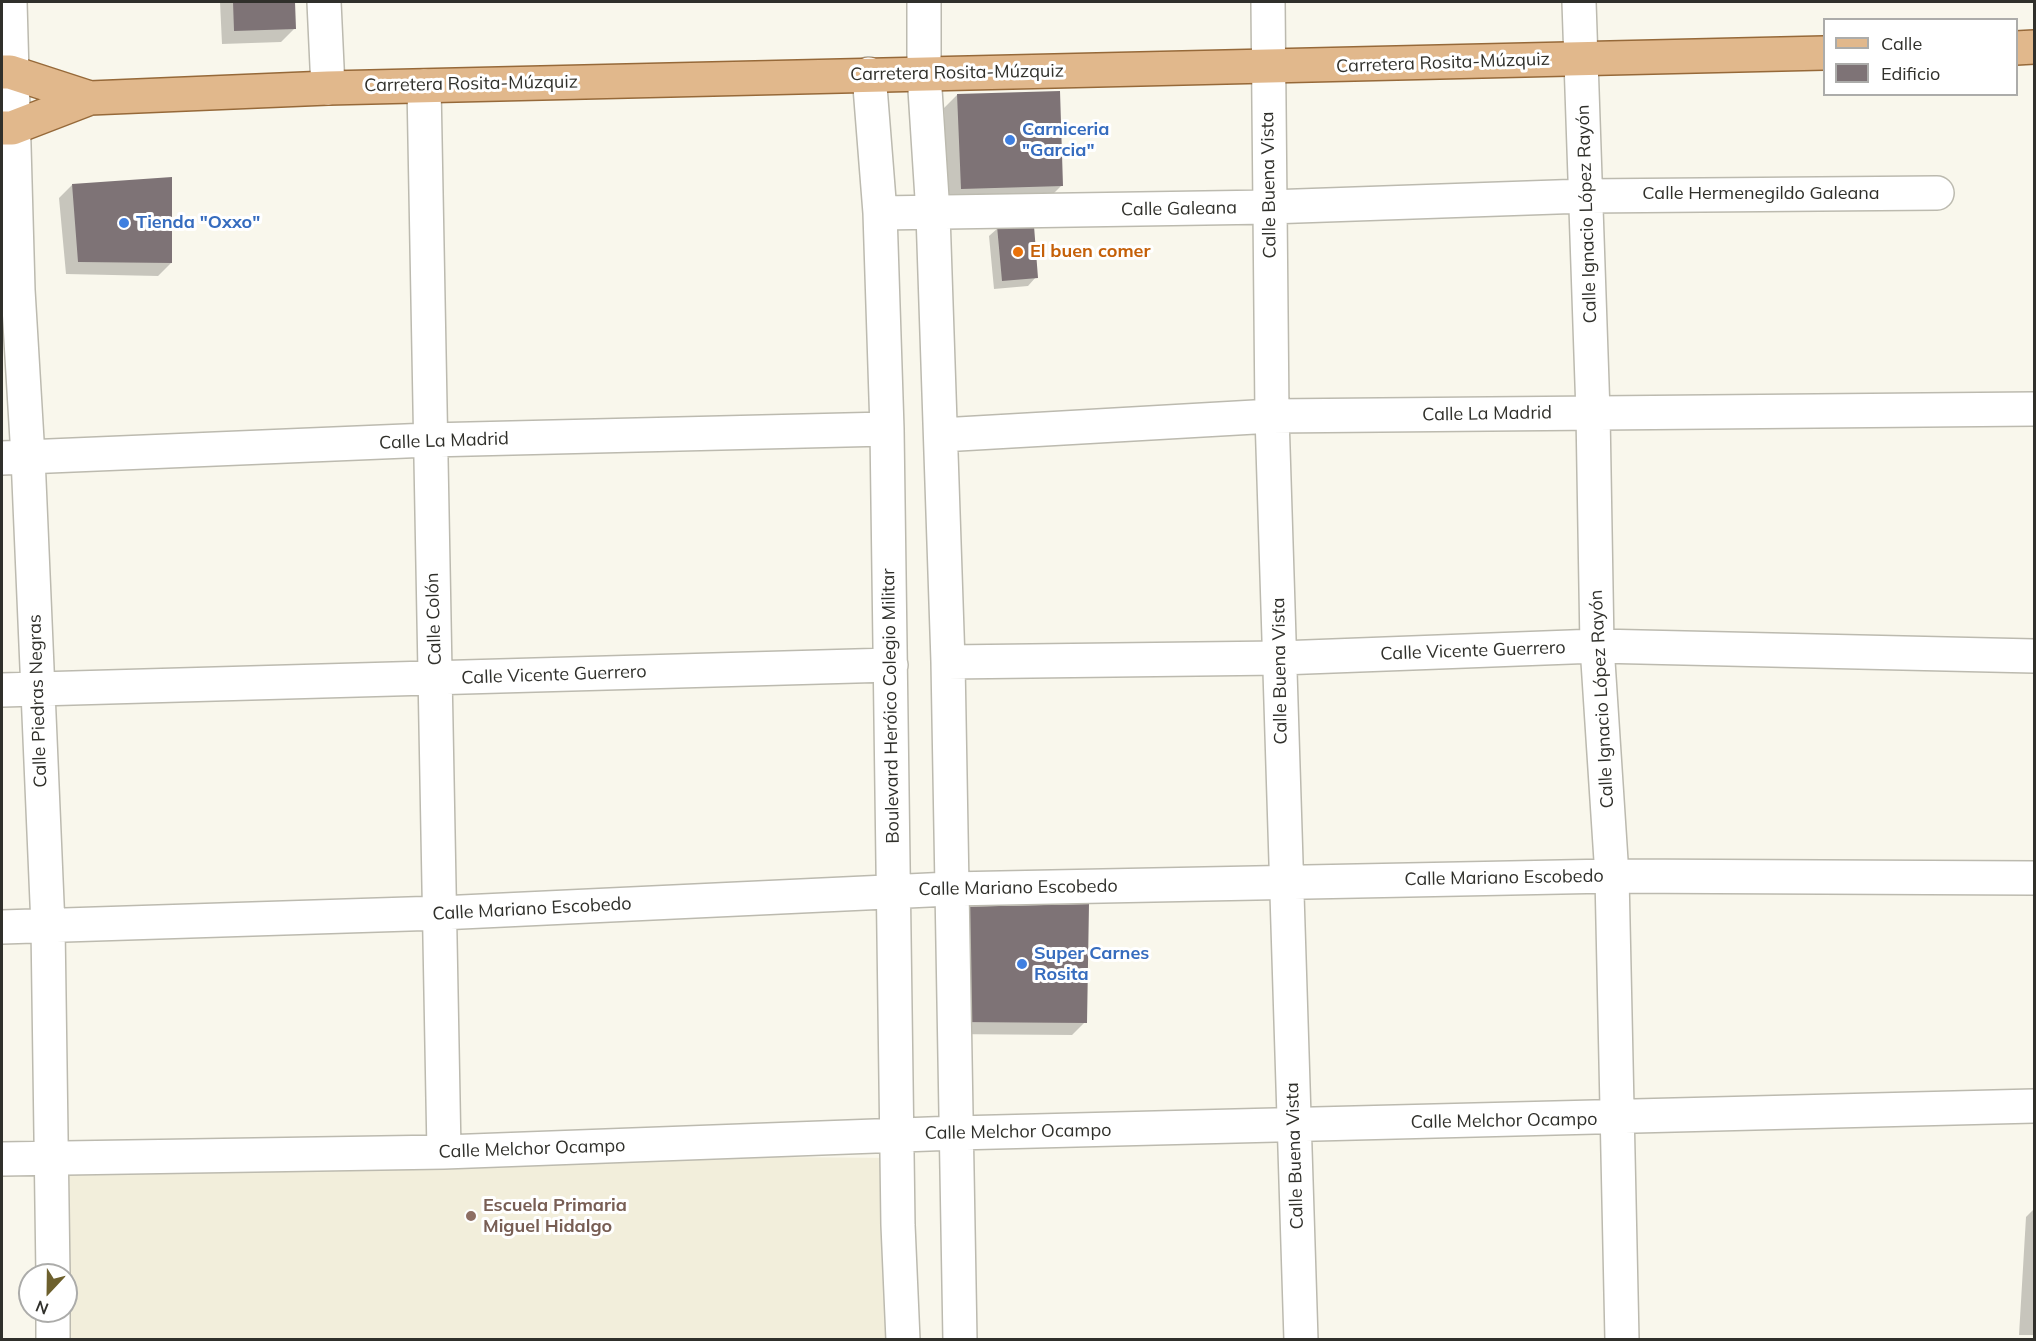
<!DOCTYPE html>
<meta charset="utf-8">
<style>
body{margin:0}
#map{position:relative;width:2036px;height:1341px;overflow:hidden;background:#f9f7ec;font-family:Mulish,sans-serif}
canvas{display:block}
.frame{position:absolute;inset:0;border:3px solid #30302b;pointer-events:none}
.legend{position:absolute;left:1823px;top:18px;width:195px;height:78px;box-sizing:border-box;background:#fff;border:2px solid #acacaa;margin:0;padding:8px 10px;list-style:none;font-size:18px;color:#30302b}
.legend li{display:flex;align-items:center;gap:12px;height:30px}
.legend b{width:30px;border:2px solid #acacaa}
.north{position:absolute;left:18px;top:1263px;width:60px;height:60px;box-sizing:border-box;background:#fff;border:2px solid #acacaa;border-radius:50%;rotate:202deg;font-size:16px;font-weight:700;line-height:24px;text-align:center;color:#30302b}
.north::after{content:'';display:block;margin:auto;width:21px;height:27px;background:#6d602d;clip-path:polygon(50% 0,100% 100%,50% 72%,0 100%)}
</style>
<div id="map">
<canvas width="2036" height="1341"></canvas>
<div class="frame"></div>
<ul class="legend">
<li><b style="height:8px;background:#e1b88c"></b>Calle</li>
<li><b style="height:16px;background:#7e7376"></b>Edificio</li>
</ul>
<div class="north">N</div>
</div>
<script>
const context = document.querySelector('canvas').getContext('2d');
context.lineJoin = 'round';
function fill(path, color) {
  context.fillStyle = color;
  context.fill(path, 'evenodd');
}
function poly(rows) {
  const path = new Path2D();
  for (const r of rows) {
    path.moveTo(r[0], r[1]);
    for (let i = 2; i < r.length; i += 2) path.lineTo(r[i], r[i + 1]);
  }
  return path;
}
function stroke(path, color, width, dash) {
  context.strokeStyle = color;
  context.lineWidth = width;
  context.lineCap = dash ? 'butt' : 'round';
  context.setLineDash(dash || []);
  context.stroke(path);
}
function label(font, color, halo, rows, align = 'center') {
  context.font = font + ' Mulish,sans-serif';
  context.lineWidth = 6;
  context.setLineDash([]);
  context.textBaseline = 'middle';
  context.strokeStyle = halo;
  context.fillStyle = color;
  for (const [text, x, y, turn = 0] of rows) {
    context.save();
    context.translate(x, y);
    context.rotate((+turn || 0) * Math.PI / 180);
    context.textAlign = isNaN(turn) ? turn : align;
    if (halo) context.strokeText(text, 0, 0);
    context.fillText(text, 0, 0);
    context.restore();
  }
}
fill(poly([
 [48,1151,893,1158,888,1339,54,1339,66,1311,66,1275]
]), '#f2eedb');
fill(poly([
 [220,2,294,2,295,28,281,42,222,44],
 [957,95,1062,185,1049,198,948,201,944,108],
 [72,185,171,263,158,276,66,274,59,198],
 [998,228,1036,277,1028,286,994,289,989,236],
 [941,922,1085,1022,1072,1035,944,1034],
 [2034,1209,2034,1335,2019,1335,2026,1217]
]), '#0003');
fill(poly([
 [233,2,295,2,296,29,234,31],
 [1060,91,1063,186,961,189,957,94],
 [172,177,172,263,78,262,72,184],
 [997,226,1034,226,1038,278,1002,281],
 [1089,904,1087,1023,957,1022,953,907]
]), '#7e7376');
const minor = poly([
 [10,2,18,290,28,457,48,926,53,1275],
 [324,2,328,88],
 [924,2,924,74,933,214,948,662,960,1340],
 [1268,2,1272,416,1301,1340],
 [1579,2,1593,413,1597,646,1612,876,1622,1340],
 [869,74,880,213,887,429,898,1225,903,1340],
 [424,86,444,1152],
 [880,213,1269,207,1585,196,1937,193],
 [941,435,1272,416,2034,409],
 [2,458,429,440,887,429],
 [948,662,1280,658,1597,646,2034,656],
 [2,690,891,665],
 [2,927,440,913,950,889,1612,876,2034,878],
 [2,1159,444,1152,956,1133,2034,1106],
 [53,1340,53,1311]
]);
const major = poly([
 [2016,48,2034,47],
 [2,72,10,72,90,98],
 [2,128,12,128,90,98,328,88,1824,53]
]);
stroke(minor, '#bcbaaf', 36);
stroke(major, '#966939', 36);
stroke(minor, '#fff', 33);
stroke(major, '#e1b88c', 33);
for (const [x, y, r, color] of [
 [1010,140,6,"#3f7fe0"],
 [124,223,6,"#3f7fe0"],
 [1018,252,6,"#e8710a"],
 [1022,964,6,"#3f7fe0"],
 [471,1216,6,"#8d6e63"]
]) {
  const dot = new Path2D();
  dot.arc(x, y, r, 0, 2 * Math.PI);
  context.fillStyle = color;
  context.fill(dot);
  stroke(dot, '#fff', 2);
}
label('18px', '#30302b', '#fff', [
 ["Carretera Rosita-Múzquiz",1443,63,-2],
 ["Carretera Rosita-Múzquiz",957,73,-1],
 ["Carretera Rosita-Múzquiz",471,84,-1],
 ["Calle Buena Vista",1269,185,-91],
 ["Calle Hermenegildo Galeana",1761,194],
 ["Calle Galeana",1179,209,-1],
 ["Calle Ignacio López Rayón",1587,214,-92],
 ["Calle La Madrid",1487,414,-1],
 ["Calle La Madrid",444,441,-2],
 ["Calle Colón",434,619,-92],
 ["Calle Vicente Guerrero",1473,651,-2],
 ["Calle Buena Vista",1280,671,-91],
 ["Calle Vicente Guerrero",554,675,-2],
 ["Calle Ignacio López Rayón",1602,699,-93],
 ["Calle Piedras Negras",38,701,-92],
 ["Boulevard Heróico Colegio Militar",891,706,-91],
 ["Calle Mariano Escobedo",1504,878,-1],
 ["Calle Mariano Escobedo",1018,888,-1],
 ["Calle Mariano Escobedo",532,909,-3],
 ["Calle Melchor Ocampo",1504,1121,-1],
 ["Calle Melchor Ocampo",1018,1132,-1],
 ["Calle Melchor Ocampo",532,1149,-2],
 ["Calle Buena Vista",1295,1156,-92]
]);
label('bold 18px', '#366cbe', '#fff', [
 ["Carniceria",1022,130],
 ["\"Garcia\"",1022,151],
 ["Tienda \"Oxxo\"",136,223],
 ["Super Carnes",1034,954],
 ["Rosita",1034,975]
], 'left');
label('bold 18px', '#c56008', '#fff', [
 ["El buen comer",1030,252]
], 'left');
label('bold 18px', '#785e54', '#fff', [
 ["Escuela Primaria",483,1206],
 ["Miguel Hidalgo",483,1227]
], 'left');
</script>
